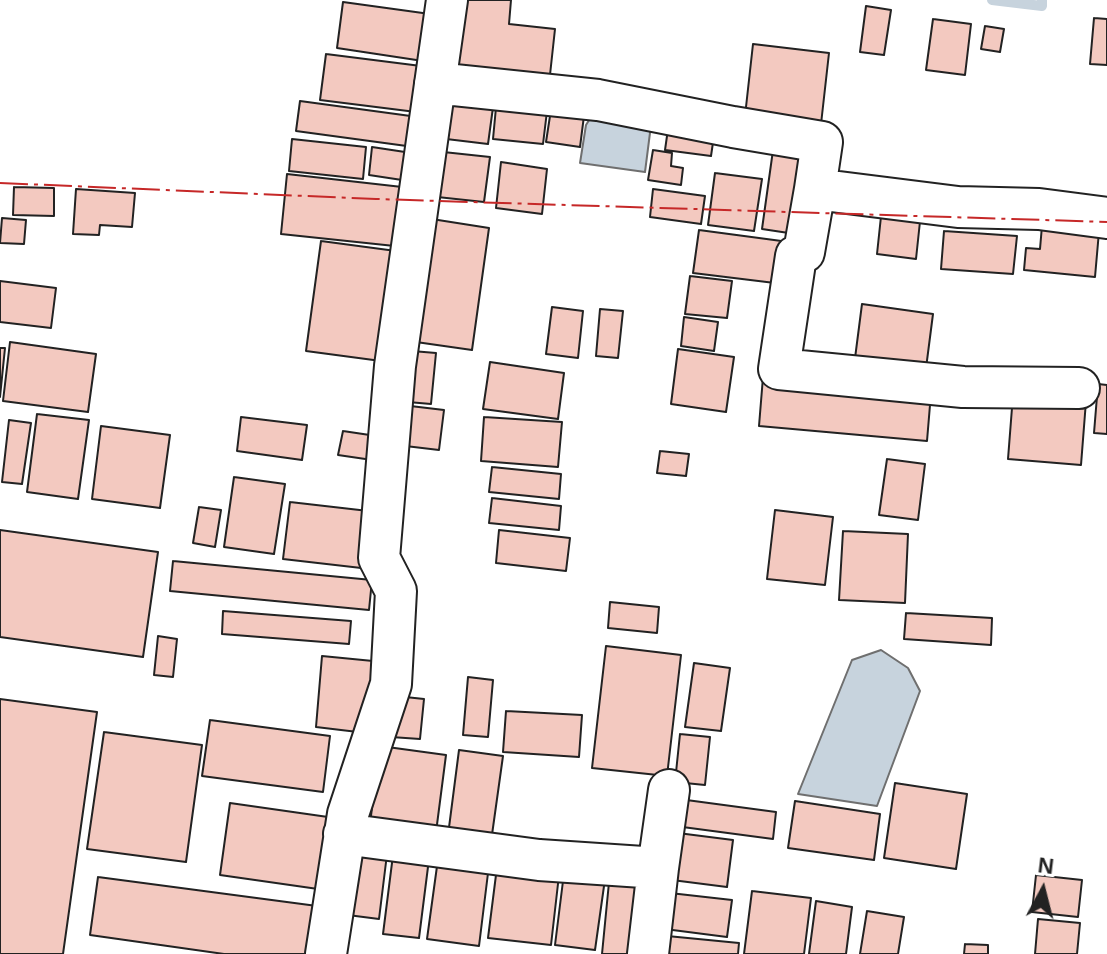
<!DOCTYPE html>
<style>
body{margin:0}
#map{position:relative;width:1107px;height:954px;overflow:hidden;background:#fff;font-family:Arial,sans-serif}
canvas{display:block}
.north{position:absolute;left:1003px;top:850px;width:80px;height:80px;-webkit-text-stroke:6px #fff;paint-order:stroke;rotate:7deg;font-size:22px;font-weight:700;line-height:32px;text-align:center;color:#222}
.north::after{content:'';display:block;margin:auto;width:28px;height:36px;background:#222;clip-path:polygon(50% 0,100% 100%,50% 72%,0 100%)}
</style>
<div id="map">
<canvas width="1107" height="954"></canvas>
<div class="north">N</div>
</div>
<script>
const context = document.querySelector('canvas').getContext('2d');
context.lineJoin = 'round';
function fill(path, color) {
  context.fillStyle = color;
  context.fill(path, 'evenodd');
}
function poly(rows) {
  const path = new Path2D();
  for (const r of rows) {
    path.moveTo(r[0], r[1]);
    for (let i = 2; i < r.length; i += 2) path.lineTo(r[i], r[i + 1]);
  }
  return path;
}
function stroke(path, color, width, dash) {
  context.strokeStyle = color;
  context.lineWidth = width;
  context.lineCap = dash ? 'butt' : 'round';
  context.setLineDash(dash || []);
  context.stroke(path);
}
const water = poly([
 [591,117,651,125,645,172,580,163,586,125,591,117],
 [881,650,908,668,920,691,877,806,798,794,852,660,881,650]
]);
fill(water, '#c7d3dd');
stroke(water, '#6f6f6f', 2);
stroke(poly([
 [992,0,1042,6,1042,0]
]), '#c7d3dd', 10);
const building = poly([
 [459,0,511,0,509,24,555,29,549,84,450,72,459,0],
 [343,2,430,14,423,61,337,48,343,2],
 [866,6,891,10,884,55,860,52,866,6],
 [1094,18,1107,19,1107,65,1090,64,1094,18],
 [933,19,971,24,965,75,926,70,933,19],
 [985,26,1004,29,1000,52,981,49,985,26],
 [753,44,829,53,820,133,744,125,753,44],
 [326,54,421,66,416,112,320,100,326,54],
 [443,94,494,100,488,144,438,138,443,94],
 [497,97,548,103,543,144,493,139,497,97],
 [300,101,418,117,414,147,296,131,300,101],
 [552,103,585,108,580,147,546,142,552,103],
 [669,122,715,129,711,156,665,150,669,122],
 [292,139,366,147,363,179,289,171,292,139],
 [774,143,814,148,802,235,762,229,774,143],
 [372,147,405,152,402,180,369,175,372,147],
 [653,150,672,153,671,166,683,168,681,185,648,180,653,150],
 [434,151,490,157,484,202,428,196,434,151],
 [501,162,547,169,542,214,496,208,501,162],
 [715,173,762,179,754,231,708,225,715,173],
 [287,174,411,188,404,247,281,234,287,174],
 [14,187,54,188,54,216,13,215,14,187],
 [76,189,135,193,132,227,100,225,99,235,73,234,76,189],
 [653,189,705,196,701,224,650,217,653,189],
 [882,207,921,212,916,259,877,254,882,207],
 [1043,214,1100,220,1095,277,1024,270,1026,248,1040,249,1043,214],
 [419,217,489,228,472,350,402,340,419,217],
 [2,218,26,220,24,244,0,243,2,218],
 [699,230,789,242,783,284,693,273,699,230],
 [944,231,1017,236,1013,274,941,269,944,231],
 [321,241,396,251,381,361,306,351,321,241],
 [690,276,732,281,727,318,685,314,690,276],
 [0,281,56,288,51,328,0,322,0,281],
 [862,304,933,314,925,376,854,366,862,304],
 [552,307,583,311,578,358,546,354,552,307],
 [600,309,623,311,618,358,596,356,600,309],
 [684,317,718,322,714,351,681,346,684,317],
 [10,342,96,354,88,412,3,401,10,342],
 [0,348,5,348,0,397,0,348],
 [678,349,734,357,726,412,671,404,678,349],
 [412,351,436,353,431,404,408,402,412,351],
 [490,362,564,373,558,419,483,409,490,362],
 [763,377,931,393,927,441,759,426,763,377],
 [1098,384,1107,385,1107,434,1094,433,1098,384],
 [1013,395,1086,401,1081,465,1008,459,1013,395],
 [402,405,444,410,439,450,397,445,402,405],
 [37,414,89,420,78,499,27,492,37,414],
 [241,417,307,425,302,460,237,451,241,417],
 [484,417,562,422,558,467,481,461,484,417],
 [9,420,31,423,22,484,2,482,9,420],
 [101,426,170,435,160,508,92,499,101,426],
 [343,431,383,437,379,461,338,455,343,431],
 [660,451,689,454,686,476,657,473,660,451],
 [887,459,925,464,918,520,879,515,887,459],
 [492,467,561,474,559,499,489,492,492,467],
 [234,477,285,484,274,554,224,547,234,477],
 [492,498,561,506,559,530,489,523,492,498],
 [290,502,377,512,370,569,283,559,290,502],
 [199,507,221,510,215,547,193,543,199,507],
 [775,510,833,517,825,585,767,579,775,510],
 [0,530,158,552,143,657,0,637,0,530],
 [499,530,570,538,566,571,496,563,499,530],
 [843,531,908,534,905,603,839,600,843,531],
 [173,561,372,580,369,610,170,591,173,561],
 [610,602,659,607,657,633,608,628,610,602],
 [223,611,351,621,349,644,222,634,223,611],
 [906,613,992,618,991,645,904,639,906,613],
 [158,636,177,639,173,677,154,675,158,636],
 [606,646,681,655,667,776,592,768,606,646],
 [322,656,373,661,366,733,316,727,322,656],
 [694,663,730,668,721,731,685,727,694,663],
 [468,677,493,680,488,737,463,735,468,677],
 [396,696,424,699,420,739,391,737,396,696],
 [0,699,97,712,63,954,0,954,0,699],
 [506,711,582,715,579,757,503,752,506,711],
 [210,720,330,736,323,792,202,776,210,720],
 [104,732,202,745,186,862,87,849,104,732],
 [680,734,710,737,705,785,675,782,680,734],
 [380,746,446,755,435,840,369,831,380,746],
 [459,750,503,756,490,849,447,843,459,750],
 [895,783,967,794,956,869,884,858,895,783],
 [679,799,776,812,773,839,675,826,679,799],
 [795,801,880,814,874,860,788,848,795,801],
 [230,803,328,817,318,889,220,875,230,803],
 [670,832,733,840,727,887,664,879,670,832],
 [349,841,388,846,379,919,340,914,349,841],
 [393,855,429,859,419,938,383,934,393,855],
 [438,859,489,865,479,946,427,939,438,859],
 [497,867,559,875,551,945,488,938,497,867],
 [610,872,648,876,641,954,602,954,610,872],
 [564,873,605,879,595,950,555,945,564,873],
 [1036,875,1082,880,1078,917,1032,912,1036,875],
 [98,877,317,906,310,954,224,954,90,935,98,877],
 [752,891,811,898,804,954,744,954,752,891],
 [661,892,732,900,727,937,657,928,661,892],
 [816,901,852,907,846,954,809,954,816,901],
 [867,911,904,917,898,954,860,954,867,911],
 [1038,919,1080,923,1077,954,1035,954,1038,919],
 [657,935,739,943,738,954,655,954,657,935],
 [965,944,988,945,988,954,964,954,965,944]
]);
fill(building, '#f3c9c0');
stroke(building, '#222', 2);
const minor = poly([
 [435,83,598,100,733,127,822,142,815,189,958,207,1039,209,1107,218],
 [815,189,804,252,796,256,779,369,963,387,1079,388],
 [344,834,539,860,658,868,669,790],
 [326,954,348,814,391,684,396,591,379,558,395,366,447,0],
 [648,954,658,868]
]);
stroke(minor, '#222', 44);
stroke(minor, '#fff', 40);
stroke(poly([
 [0,183,376,199,1107,222]
]), '#c62828', 2, [28, 6, 4, 6]);
</script>
